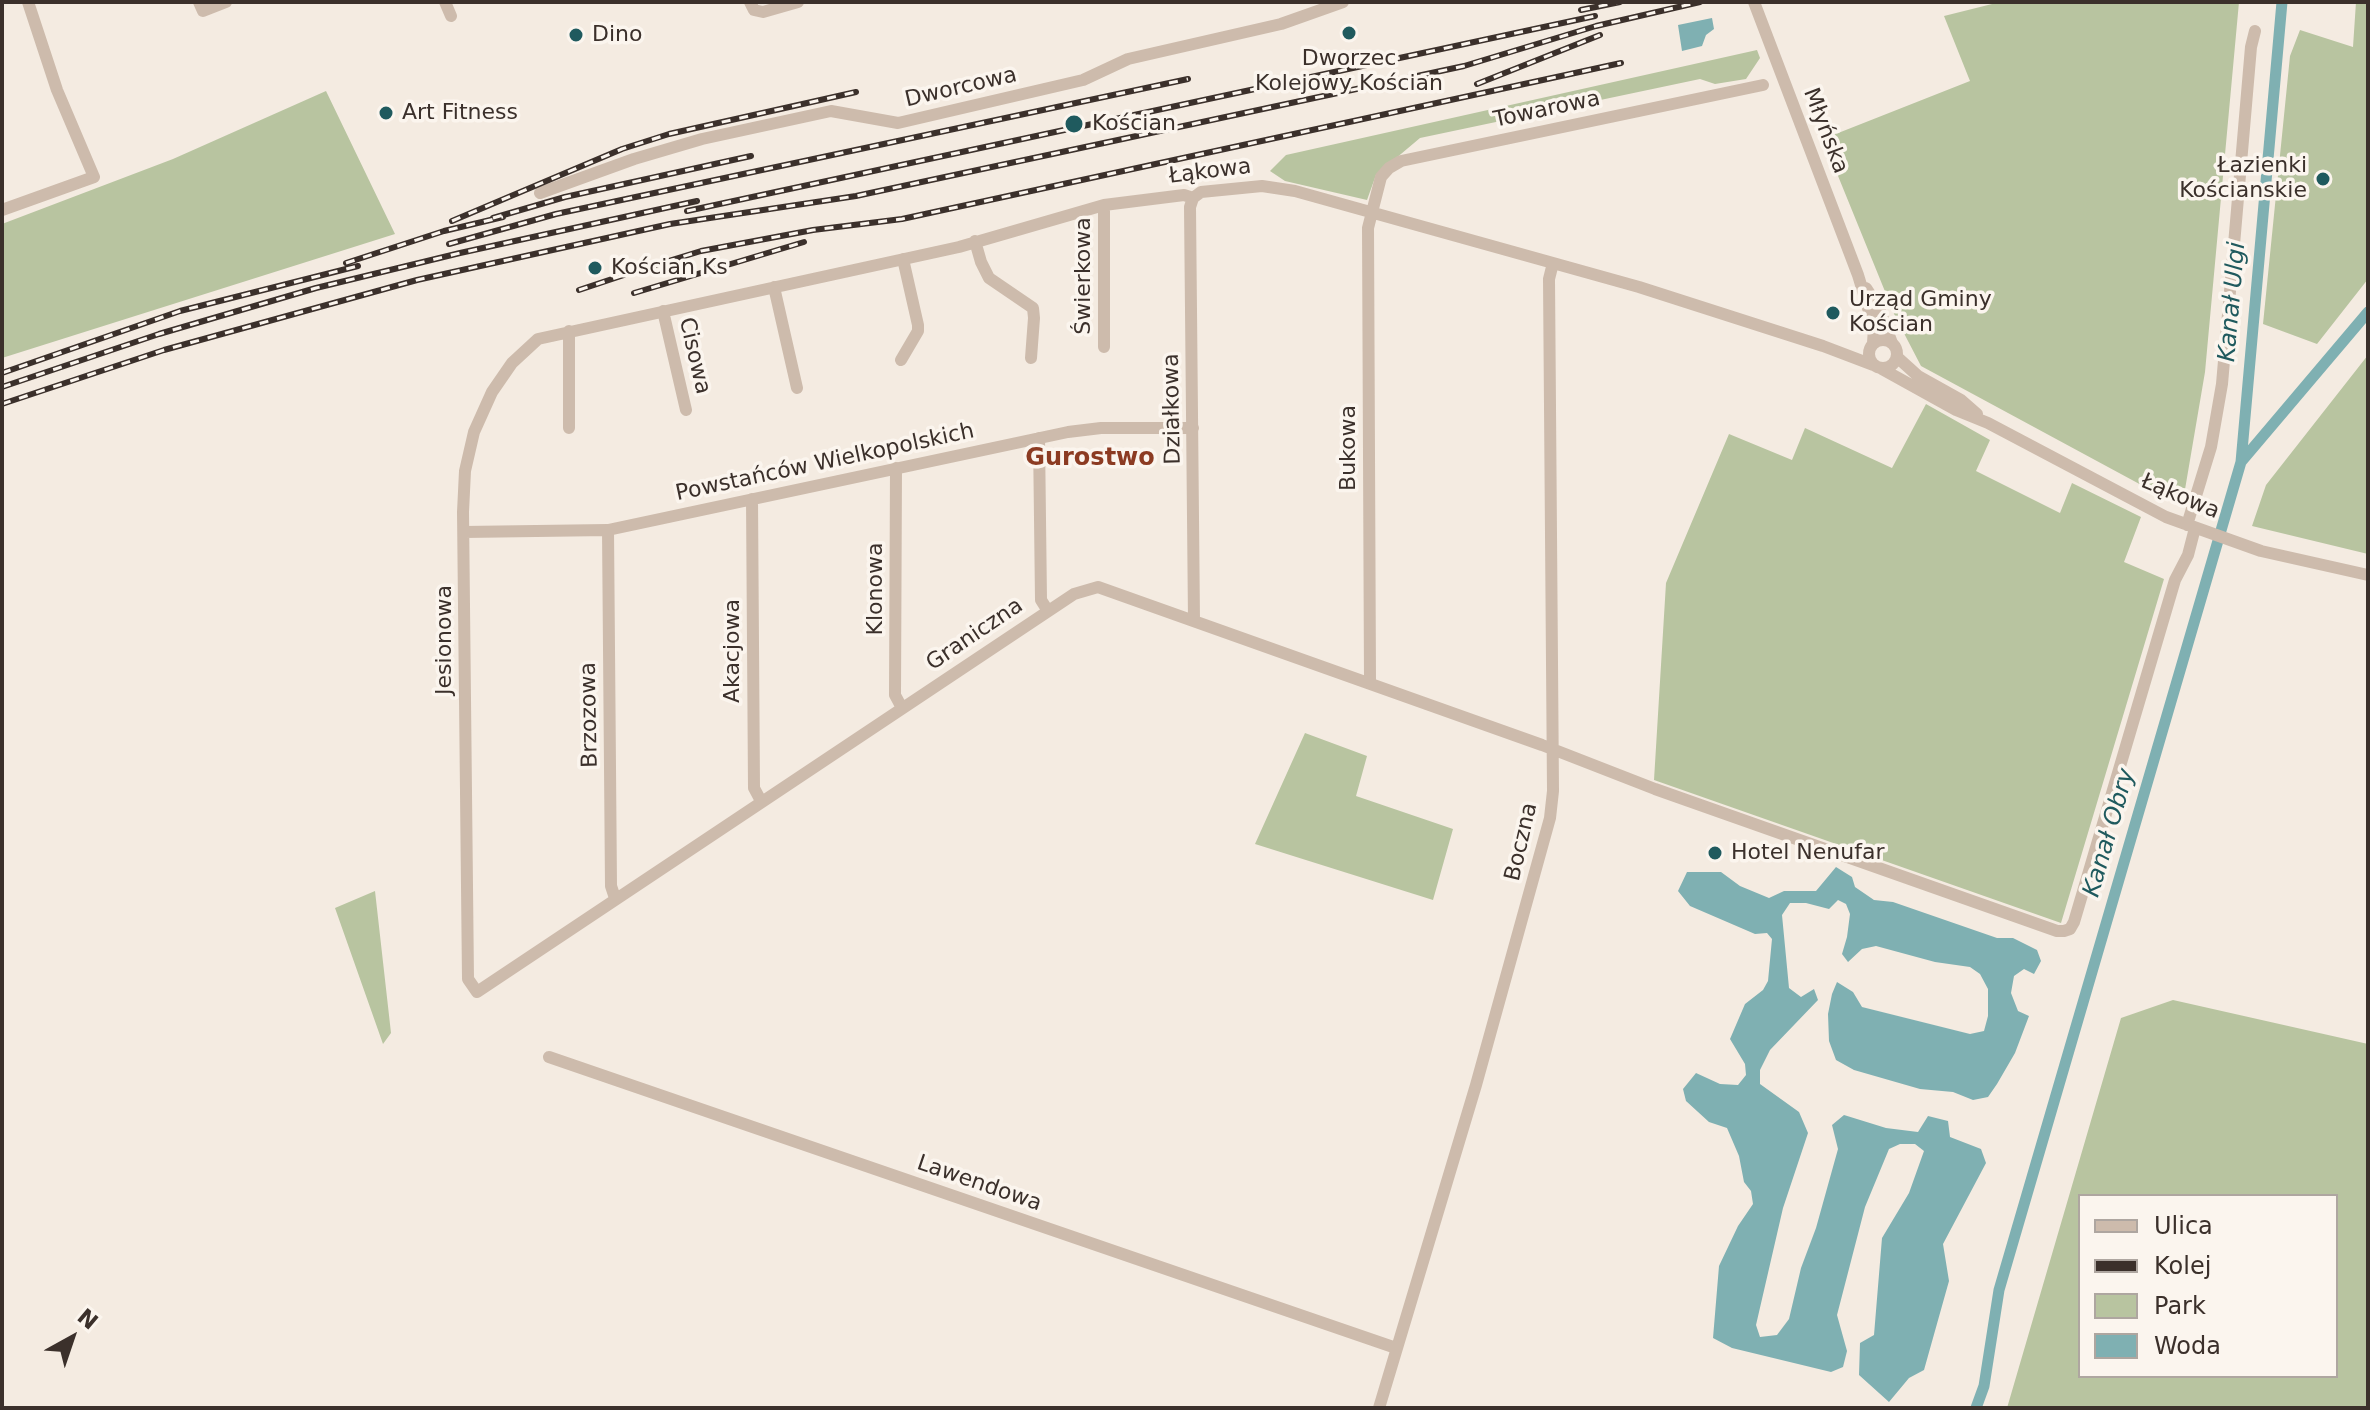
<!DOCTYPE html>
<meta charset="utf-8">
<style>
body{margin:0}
#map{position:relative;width:2370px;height:1410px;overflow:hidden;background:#f4ebe1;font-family:"DejaVu Sans",sans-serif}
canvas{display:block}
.frame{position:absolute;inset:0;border:4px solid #3b302b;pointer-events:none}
.legend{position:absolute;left:2078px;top:1194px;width:260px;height:184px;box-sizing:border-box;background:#fbf5ee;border:2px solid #aea6a0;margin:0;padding:10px 14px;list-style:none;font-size:24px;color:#3b302b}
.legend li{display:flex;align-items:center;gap:16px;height:40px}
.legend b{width:40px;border:2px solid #aea6a0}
.north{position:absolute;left:32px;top:1298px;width:80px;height:80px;-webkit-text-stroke:6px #fbf5ee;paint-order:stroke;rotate:40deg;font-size:22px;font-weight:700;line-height:32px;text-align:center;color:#3b302b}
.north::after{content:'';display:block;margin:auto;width:28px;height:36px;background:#3b302b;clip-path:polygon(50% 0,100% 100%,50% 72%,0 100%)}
</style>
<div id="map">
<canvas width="2370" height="1410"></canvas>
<div class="frame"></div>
<ul class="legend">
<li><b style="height:10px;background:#cdbbac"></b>Ulica</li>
<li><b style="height:10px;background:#3b302b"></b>Kolej</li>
<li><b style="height:22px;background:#b8c4a0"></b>Park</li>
<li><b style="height:22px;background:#7fb0b2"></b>Woda</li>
</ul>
<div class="north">N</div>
</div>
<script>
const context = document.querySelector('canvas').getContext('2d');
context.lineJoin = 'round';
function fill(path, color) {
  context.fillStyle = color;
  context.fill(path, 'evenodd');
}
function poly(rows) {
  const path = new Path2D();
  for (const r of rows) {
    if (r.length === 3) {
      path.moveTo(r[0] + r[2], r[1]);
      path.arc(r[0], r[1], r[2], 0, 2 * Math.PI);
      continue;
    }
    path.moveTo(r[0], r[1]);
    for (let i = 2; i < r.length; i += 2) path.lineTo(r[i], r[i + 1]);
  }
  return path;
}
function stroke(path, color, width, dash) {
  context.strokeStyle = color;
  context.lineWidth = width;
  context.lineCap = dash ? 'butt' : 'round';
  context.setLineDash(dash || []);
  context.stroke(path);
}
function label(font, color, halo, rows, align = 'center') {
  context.font = font + ' "DejaVu Sans",sans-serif';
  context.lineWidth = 7;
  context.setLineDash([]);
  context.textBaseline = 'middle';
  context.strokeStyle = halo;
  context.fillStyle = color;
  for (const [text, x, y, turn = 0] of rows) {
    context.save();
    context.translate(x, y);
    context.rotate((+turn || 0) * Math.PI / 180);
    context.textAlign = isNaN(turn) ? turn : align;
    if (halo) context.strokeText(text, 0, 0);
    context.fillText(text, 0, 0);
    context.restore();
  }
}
fill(poly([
 [2000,2,2239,2,2205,372,2182,507,1921,366,1895,316,1823,139,1970,81,1944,16],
 [2356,2,2368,2,2368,279,2317,344,2263,324,2290,56,2300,30,2353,47],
 [1757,50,1760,58,1746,79,1715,84,1700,79,1420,138,1376,175,1367,200,1285,181,1270,171,1286,155],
 [326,91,395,234,2,358,2,224,173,159],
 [2368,355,2368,554,2252,526,2266,485],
 [1926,404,1990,440,1976,471,2060,513,2072,483,2141,517,2124,562,2164,579,2061,923,1654,780,1666,583,1729,434,1792,460,1805,428,1892,468],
 [1305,733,1367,756,1356,796,1453,829,1433,900,1255,844],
 [375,891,391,1033,383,1044,335,908],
 [2173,1000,2368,1044,2368,1408,2007,1408,2121,1018],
 [2080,1196,2336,1196,2336,1376,2080,1376]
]), '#b8c4a0');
fill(poly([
 [1712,18,1714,29,1706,35,1702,46,1682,51,1678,25],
 [1836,867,1852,877,1855,887,1874,900,1893,902,1997,938,2013,938,2037,950,2041,961,2034,974,2024,969,2014,976,2011,993,2018,1011,2029,1016,2015,1053,1997,1084,1988,1097,1973,1100,1953,1092,1920,1089,1854,1070,1836,1060,1829,1041,1828,1014,1832,994,1837,982,1853,992,1862,1007,1970,1034,1984,1031,1988,1016,1988,989,1980,974,1970,967,1935,962,1876,946,1862,949,1848,962,1842,954,1847,937,1850,914,1846,904,1838,900,1829,909,1806,903,1790,903,1782,915,1789,988,1801,997,1814,989,1818,1000,1770,1050,1760,1070,1760,1084,1799,1112,1808,1133,1783,1208,1756,1325,1760,1337,1777,1335,1789,1319,1801,1268,1816,1228,1838,1149,1832,1125,1844,1115,1886,1128,1918,1132,1928,1116,1948,1121,1950,1137,1981,1149,1986,1163,1943,1244,1949,1281,1924,1370,1909,1378,1889,1402,1859,1375,1860,1343,1874,1335,1882,1238,1909,1193,1924,1151,1915,1144,1900,1144,1889,1149,1865,1207,1837,1315,1847,1351,1843,1367,1831,1372,1732,1348,1713,1338,1719,1266,1738,1226,1753,1204,1751,1191,1744,1182,1739,1156,1727,1128,1709,1122,1686,1101,1683,1089,1696,1073,1720,1084,1738,1085,1746,1075,1745,1064,1730,1039,1745,1004,1763,990,1768,981,1772,939,1767,933,1755,934,1690,906,1678,891,1687,872,1721,872,1740,886,1769,898,1784,891,1816,891]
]), '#7fb0b2');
stroke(poly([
 [2241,462,2282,2],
 [1976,1408,1984,1386,1999,1290,2241,462,2368,312]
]), '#7fb0b2', 11);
stroke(poly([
 [199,2,203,11,226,2],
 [445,2,451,16],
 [750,2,754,10,763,12,798,2],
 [1754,2,1858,275,1874,328,1873,343],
 [540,193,634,159,702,139,831,111,898,123,1083,80,1128,59,1281,24,1343,2],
 [1193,198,1190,207,1194,620],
 [2,210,94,177,57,90,28,2],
 [975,241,981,262,989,278,1033,308,1034,318,1031,358],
 [774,287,797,388],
 [1866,288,1879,308,1892,343],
 [663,311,686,410],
 [569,331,569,428],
 [1883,354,14],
 [1104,347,1104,205],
 [1897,357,1918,376,1961,400,1977,414],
 [901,360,918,331,918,325,903,259],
 [1873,365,1823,346,1639,287,1295,191,1262,186,1201,192,1193,198,1184,195,1104,205,959,247,538,339,512,363,492,392,474,432,465,471,463,512,468,979,477,992,1074,594,1098,587,1542,745,1655,789,2057,931,2064,931,2070,929,2074,922,2175,580,2188,555,2195,528],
 [1882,369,1956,410,1988,423,2166,517,2261,551,2368,575],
 [1039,438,1041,600,1048,611],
 [896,468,895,695,902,708],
 [752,499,754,788,761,801],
 [2187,525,2211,447,2222,384,2251,47,2255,31],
 [608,530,611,886,615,898],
 [464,532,608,530,1068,432,1101,428,1193,428],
 [1370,683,1368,228,1381,177,1389,168,1401,161,1763,85],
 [549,1057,1396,1348],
 [1379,1408,1476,1085,1550,818,1553,791,1549,279,1553,263]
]), '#cdbbac', 12);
const rail = poly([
 [1581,10,1620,2],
 [1477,84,1600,35],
 [687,211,1595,16],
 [493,218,565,197,751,156],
 [452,221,622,149,669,134,856,92],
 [449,244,556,214,1188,79],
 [346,263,444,231,503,217],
 [649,267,701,251,813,230,902,219,1621,63],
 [579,290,624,275],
 [634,293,804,242],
 [2,373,180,311,358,266],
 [2,387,159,334,316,288,460,253,697,201],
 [2,404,164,350,417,280,670,224,856,196,1464,66,1596,26,1700,2]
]);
stroke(rail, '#3b302b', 6);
stroke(rail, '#fbf5ee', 3, [9]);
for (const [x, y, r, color] of [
 [1349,33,8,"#1f5a5e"],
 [576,35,8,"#1f5a5e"],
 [386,113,8,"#1f5a5e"],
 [1074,124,10,"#1f5a5e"],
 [2323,179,8,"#1f5a5e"],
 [595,268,8,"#1f5a5e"],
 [1833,313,8,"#1f5a5e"],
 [1715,853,8,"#1f5a5e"]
]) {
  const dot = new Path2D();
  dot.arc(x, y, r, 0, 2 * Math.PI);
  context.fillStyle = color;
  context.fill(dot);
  stroke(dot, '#fbf5ee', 3);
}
label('22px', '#3b302b', '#fbf5ee', [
 ["Dino",592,35],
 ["Dworzec",1349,59,"center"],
 ["Kolejowy Kościan",1349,84,"center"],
 ["Art Fitness",402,113],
 ["Kościan",1092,124],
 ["Łazienki",2307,166,"right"],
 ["Kościanskie",2307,191,"right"],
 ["Kościan Ks",611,268],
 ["Urząd Gminy",1849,300],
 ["Kościan",1849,325],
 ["Hotel Nenufar",1731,853]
], 'left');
label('22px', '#3b302b', '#fbf5ee', [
 ["Dworcowa",961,88,-13],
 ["Towarowa",1547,110,-12],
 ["Młyńska",1825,131,69],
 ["Łąkowa",1210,172,-7],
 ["Świerkowa",1084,276,-90],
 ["Cisowa",694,356,77],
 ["Działkowa",1173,409,-91],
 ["Bukowa",1349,448,-90],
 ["Powstańców Wielkopolskich",825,463,-12],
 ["Łąkowa",2180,497,23],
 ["Klonowa",876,589,-90],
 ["Graniczna",975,635,-34],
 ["Jesionowa",445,640,-90],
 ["Akacjowa",733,651,-90],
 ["Brzozowa",590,715,-91],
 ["Boczna",1522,842,-77],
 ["Lawendowa",979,1184,19]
]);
label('italic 24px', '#1f5a5e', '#fbf5ee', [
 ["Kanał Ulgi",2233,302,-85],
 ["Kanał Obry",2110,833,-74]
]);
label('bold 24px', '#8c3b22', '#fbf5ee', [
 ["Gurostwo",1090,459]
]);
</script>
